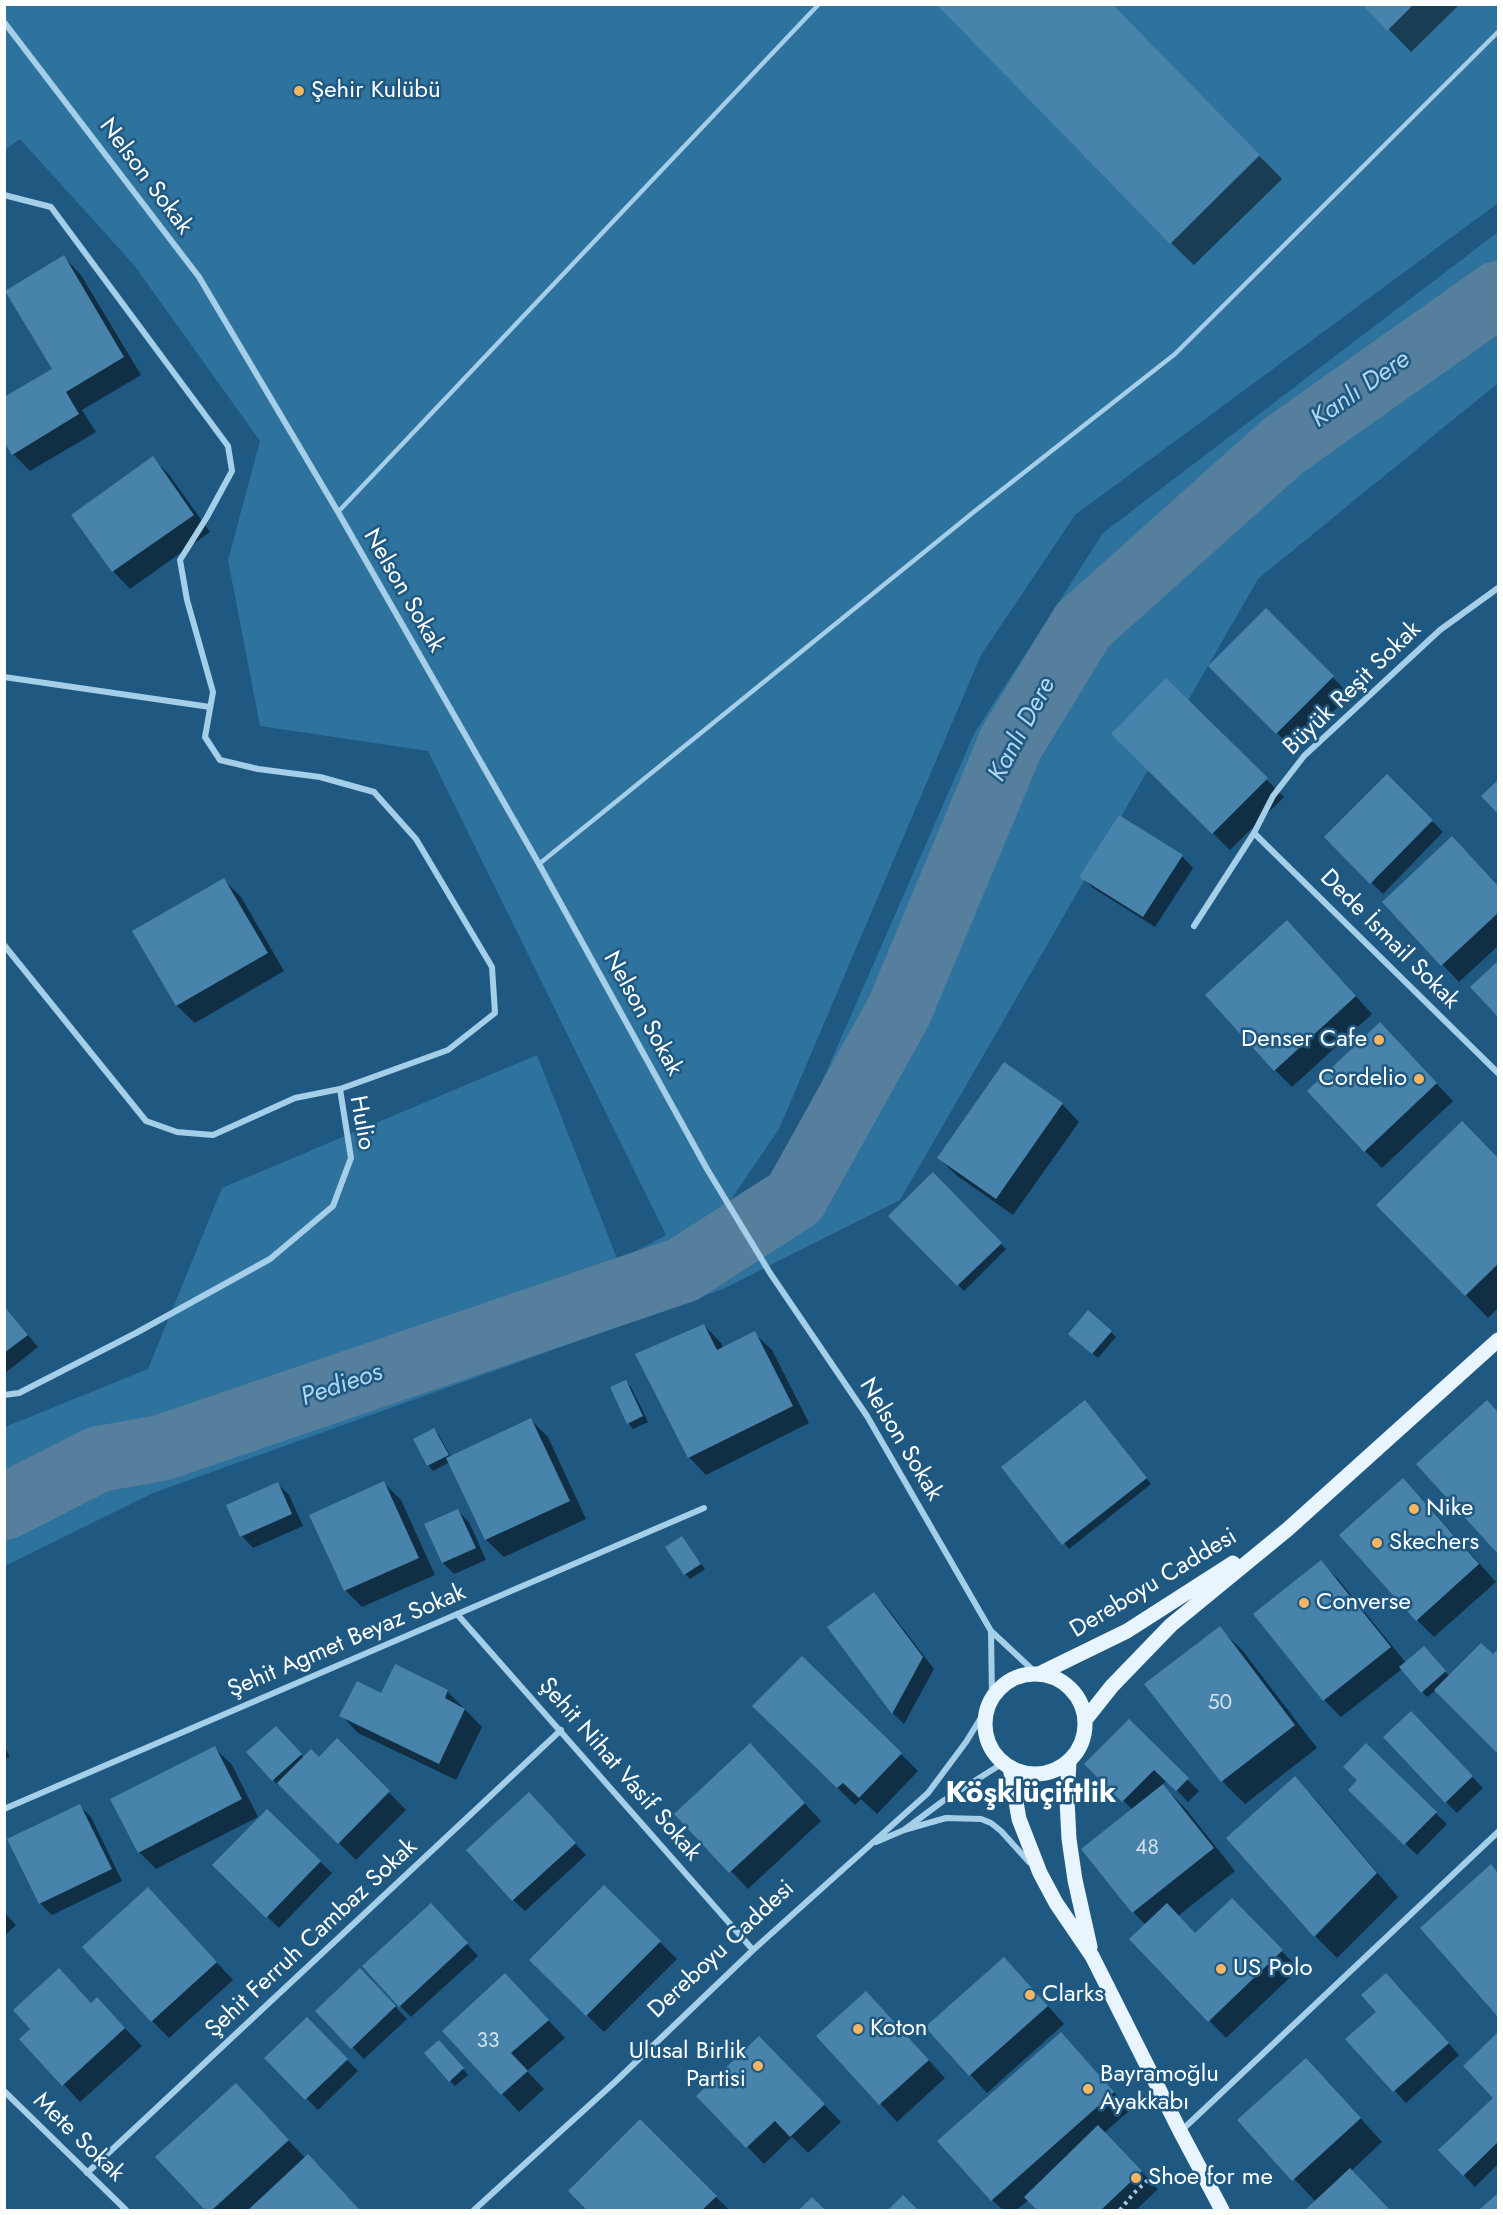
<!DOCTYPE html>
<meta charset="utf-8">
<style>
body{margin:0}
#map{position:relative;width:1503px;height:2215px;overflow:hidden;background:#1f5982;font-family:Jost,sans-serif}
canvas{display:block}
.frame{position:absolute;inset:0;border:6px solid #fff;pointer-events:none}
</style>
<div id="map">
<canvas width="1503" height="2215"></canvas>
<div class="frame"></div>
</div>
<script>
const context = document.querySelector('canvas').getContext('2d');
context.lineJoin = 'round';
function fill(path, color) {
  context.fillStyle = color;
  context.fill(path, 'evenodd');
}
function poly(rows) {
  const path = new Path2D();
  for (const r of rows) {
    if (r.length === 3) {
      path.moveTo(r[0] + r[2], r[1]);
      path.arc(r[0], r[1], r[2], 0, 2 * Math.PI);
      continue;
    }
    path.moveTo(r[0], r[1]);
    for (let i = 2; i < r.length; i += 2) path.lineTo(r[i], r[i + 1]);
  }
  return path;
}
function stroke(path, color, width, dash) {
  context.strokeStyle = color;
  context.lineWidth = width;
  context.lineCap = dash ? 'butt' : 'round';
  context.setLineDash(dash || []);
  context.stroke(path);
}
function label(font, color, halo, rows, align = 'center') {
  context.font = font + ' Jost,sans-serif';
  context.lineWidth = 5;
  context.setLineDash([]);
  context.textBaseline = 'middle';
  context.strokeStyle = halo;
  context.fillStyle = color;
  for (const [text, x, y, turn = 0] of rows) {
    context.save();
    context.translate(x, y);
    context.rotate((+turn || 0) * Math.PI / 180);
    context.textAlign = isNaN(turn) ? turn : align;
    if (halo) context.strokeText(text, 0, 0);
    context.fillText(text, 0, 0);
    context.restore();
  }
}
fill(poly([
 [5,5,1498,5,1498,203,1075,515,981,655,779,1129,730,1201,773,1179,800,1132,974,734,1103,533,1498,232,1498,383,1258,579,900,1200,723,1289,153,1493,5,1566,5,1427,148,1369,222,1188,537,1055,618,1261,666,1235,428,751,260,726,228,560,260,441,134,265,20,139,5,150]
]), '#2e729e');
fill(poly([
 [1110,4,1282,179,1194,265,1171,243],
 [1364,4,1460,4,1411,52],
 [64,257,81,275,141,375,82,410,96,432,30,471,13,454,54,369],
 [153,458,170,476,210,532,130,589,113,571,73,515],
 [1266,610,1350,695,1294,750,1210,666],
 [1166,680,1284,797,1230,850,1113,734],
 [1387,776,1443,832,1383,894,1326,837],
 [1182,856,1193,868,1155,927,1093,888,1081,876],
 [1469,856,1498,887,1498,946,1459,982,1384,902],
 [224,880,241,897,284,971,195,1023,177,1006,134,931],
 [1304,939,1372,1014,1292,1087,1275,1070],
 [1498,963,1498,1015,1473,987],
 [1397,1042,1453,1101,1382,1168,1365,1151],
 [1004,1064,1062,1104,1079,1122,1013,1215,956,1175,939,1158],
 [1462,1123,1498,1160,1498,1308,1488,1318,1466,1295],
 [933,1174,1006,1249,964,1291,891,1216],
 [4,1306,38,1347,4,1374],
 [704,1325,721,1343,724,1349,754,1333,772,1350,809,1423,706,1475,689,1457],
 [1111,1332,1116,1337,1098,1358,1075,1339],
 [626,1382,631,1387,648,1422,633,1429,628,1423],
 [1487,1402,1498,1413,1498,1552,1418,1464],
 [1090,1407,1151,1484,1069,1549,1003,1467],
 [531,1420,548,1437,586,1519,504,1557,486,1540,450,1462,433,1471,428,1465,434,1430,439,1435,451,1457],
 [384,1483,401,1500,435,1575,362,1607,345,1590],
 [278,1484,289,1495,303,1526,253,1548,242,1536,228,1506],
 [1420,1497,1496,1582,1434,1637,1417,1620],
 [458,1511,469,1522,486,1560,454,1574,443,1563,426,1525],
 [682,1537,705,1569,690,1579,685,1574],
 [1321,1562,1338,1579,1406,1663,1429,1653,1449,1676,1493,1657,1498,1651,1498,1753,1436,1690,1427,1697,1402,1669,1341,1717,1324,1700],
 [874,1594,885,1605,934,1669,904,1724,893,1713,829,1628],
 [1219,1628,1242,1650,1317,1748,1245,1804,1222,1781,1147,1684],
 [447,1691,482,1727,456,1780,358,1733,341,1715,382,1695],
 [1129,1721,1199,1791,1188,1802,1167,1780,1162,1785,1185,1808,1235,1871,1178,1916,1196,1935,1249,1917,1299,1969,1226,2038,1131,1940,1146,1925,1133,1912,1133,1810,1086,1764],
 [771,1724,901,1754,918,1771,877,1814,861,1799,855,1805],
 [1422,1724,1483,1788,1457,1813,1446,1802],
 [281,1733,304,1758,319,1759,337,1740,406,1810,356,1860,280,1784,278,1785,273,1780],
 [4,1745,10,1757,4,1759],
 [1366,1746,1447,1824,1417,1855,1350,1790,1359,1781],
 [215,1748,232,1765,258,1817,156,1869,139,1852],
 [767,1762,821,1821,748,1889,677,1814],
 [1295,1778,1317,1801,1398,1897,1337,1958,1315,1936],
 [80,1806,91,1817,122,1881,52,1915,40,1903],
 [540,1806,586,1855,525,1911,513,1900],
 [268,1811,332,1873,279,1928,214,1865],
 [1491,1866,1498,1874,1498,2015,1422,1928],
 [604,1887,677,1959,604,2032,531,1960],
 [165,1906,233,1980,169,2038,152,2021],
 [4,1912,16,1925,4,1936],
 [443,1917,478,1956,411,2017,400,2006],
 [59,1970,92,2004,114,2017,142,2046,80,2102,22,2039,32,2029],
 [1021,1976,1064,2024,987,2093,927,2027],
 [371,1981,407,2019,364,2059,317,2011],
 [1398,1986,1459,2055,1406,2103,1347,2039,1378,2012],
 [522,1992,565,2038,527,2071,544,2089,519,2112,444,2031],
 [883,2010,945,2078,897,2122,819,2036],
 [307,2019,358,2071,318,2110,267,2058],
 [1061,2034,1130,2110,1104,2133,1158,2189,1136,2210,1039,2210,1029,2200,1016,2210,1003,2210,992,2200],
 [1498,2034,1498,2164,1475,2187,1440,2150,1495,2098,1465,2066],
 [444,2047,468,2075,455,2086,450,2081],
 [776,2055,841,2122,808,2153,792,2137,764,2164,698,2096],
 [1328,2082,1382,2142,1351,2171,1389,2210,1307,2210,1316,2202,1239,2120],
 [253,2102,306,2159,325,2173,360,2210,207,2210,158,2157],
 [640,2121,729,2210,589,2210,570,2191]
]), '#0007');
stroke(poly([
 [4,1507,99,1459,161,1448,683,1270,795,1198,899,1011,1011,743,1083,625,1283,446,1498,294]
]), '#557f9c', 66);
fill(poly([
 [936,4,1112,4,1260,155,1170,244],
 [1362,4,1414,4,1387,31],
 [64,255,124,357,66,392,79,414,12,455,4,442,4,397,52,369,5,291],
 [153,456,194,515,112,572,71,515],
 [1266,608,1334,676,1276,734,1208,666],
 [1166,678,1268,778,1212,834,1111,734],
 [1387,774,1433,820,1370,884,1324,837],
 [1498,780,1498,811,1497,813,1481,796],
 [1119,815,1183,855,1143,917,1079,877],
 [1452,836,1498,886,1498,913,1441,966,1382,902],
 [224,878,268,953,176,1006,132,931],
 [1287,920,1356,996,1274,1071,1205,995],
 [1498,961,1498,1017,1470,987],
 [1380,1022,1437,1083,1364,1152,1307,1091],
 [1004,1062,1063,1103,996,1199,937,1158],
 [1462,1121,1498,1158,1498,1264,1465,1296,1376,1205],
 [933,1172,1002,1243,957,1286,888,1216],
 [4,1306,28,1335,4,1353],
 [1088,1310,1112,1331,1092,1354,1068,1334],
 [704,1324,717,1350,755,1331,793,1406,688,1458,635,1354],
 [626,1380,643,1416,627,1424,610,1387],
 [1085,1400,1147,1478,1062,1545,1001,1467],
 [1487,1400,1498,1412,1498,1554,1416,1464],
 [531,1418,570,1501,485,1540,446,1458],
 [434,1428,449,1455,427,1466,413,1439],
 [1403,1478,1479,1564,1416,1621,1339,1535],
 [384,1481,419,1558,344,1591,309,1515],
 [278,1482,292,1514,240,1537,226,1505],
 [458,1509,476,1548,442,1563,424,1524],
 [682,1536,701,1564,684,1575,665,1547],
 [1321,1560,1391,1647,1323,1701,1253,1614],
 [874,1592,923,1657,892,1714,827,1627],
 [1220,1626,1295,1725,1221,1782,1144,1684],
 [1481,1643,1493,1654,1498,1649,1498,1750,1496,1752,1434,1690],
 [1424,1646,1446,1671,1421,1693,1399,1667],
 [802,1656,902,1753,859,1798,843,1783,837,1788,752,1706],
 [395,1664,448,1690,445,1698,465,1709,439,1764,339,1716,357,1681,381,1693],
 [1411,1711,1473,1776,1445,1803,1383,1737],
 [1129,1719,1189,1778,1176,1791,1154,1770,1122,1802,1084,1764],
 [276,1726,302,1754,272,1781,246,1752],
 [337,1738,390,1791,338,1844,277,1783,311,1749,319,1757],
 [750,1743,805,1803,729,1873,674,1814],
 [1366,1743,1437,1812,1404,1845,1348,1790,1357,1780,1343,1767],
 [215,1746,242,1799,138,1853,110,1799],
 [1295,1776,1377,1873,1314,1937,1226,1838],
 [1163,1784,1214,1848,1132,1913,1081,1849],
 [529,1792,576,1843,512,1901,466,1850],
 [80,1804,112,1869,39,1904,7,1839],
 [267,1809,321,1861,266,1918,212,1865],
 [1491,1864,1498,1873,1498,2017,1420,1928],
 [604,1885,661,1941,586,2016,529,1960],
 [148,1887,217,1962,151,2022,82,1947],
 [1232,1898,1283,1950,1208,2022,1129,1939,1167,1903,1195,1933],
 [431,1903,468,1943,399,2007,362,1966],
 [1004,1957,1048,2006,969,2076,925,2027],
 [59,1968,91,2003,97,1997,125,2028,62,2086,19,2039,30,2029,13,2010],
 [360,1968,396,2006,351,2049,315,2011],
 [505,1973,549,2020,511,2053,528,2071,501,2095,442,2031],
 [1386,1973,1449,2043,1393,2092,1345,2039,1376,2012,1361,1995],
 [866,1991,929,2060,879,2105,816,2036],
 [307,2017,348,2059,305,2100,264,2058],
 [1061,2032,1114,2092,991,2201,937,2141],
 [1498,2032,1498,2142,1463,2176,1438,2150,1493,2098,1463,2066],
 [759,2036,825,2104,790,2137,775,2121,746,2148,696,2096],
 [439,2040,464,2068,449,2082,424,2053],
 [1306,2058,1361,2118,1292,2181,1237,2120],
 [236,2083,289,2140,212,2210,205,2210,155,2157],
 [640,2119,717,2196,702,2210,587,2210,568,2191],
 [1098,2125,1142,2171,1101,2210,1037,2210,1024,2197],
 [308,2154,359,2209,357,2210,248,2210],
 [1350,2168,1390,2210,1305,2210],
 [1498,2193,1498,2210,1479,2210],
 [903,2195,918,2210,888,2210],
 [812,2197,825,2210,799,2210]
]), '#4783ab');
stroke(poly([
 [1120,2210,1134,2193,1166,2163]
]), '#a5cee9', 4, [3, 4.5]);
stroke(poly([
 [338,512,819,4],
 [539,864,975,511,1175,354,1498,32]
]), '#a5cee9', 4.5);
stroke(poly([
 [4,22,199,277,338,512,539,864,707,1169,770,1273,867,1416,991,1631,1036,1673],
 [4,195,51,207,228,446,232,471,207,517,180,560,187,600,213,692,205,737,220,760,258,769,320,777,374,792,416,839,492,967,495,1013,448,1050,340,1089,295,1098,213,1135,177,1132,146,1121,4,945],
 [4,677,210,707],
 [1254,833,1498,1073],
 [1194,926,1254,833,1273,796,1304,756,1440,630,1498,588],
 [4,1395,19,1393,136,1333,270,1259,333,1206,351,1158,340,1089],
 [457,1614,753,1950],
 [991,1631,992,1697],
 [4,1809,704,1508],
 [904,1830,946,1818,981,1819,991,1823,1001,1831,1029,1862],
 [876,1842,904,1830,943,1801,1003,1763],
 [4,2091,126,2210],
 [1181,2131,1498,1832],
 [87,2173,561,1730],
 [474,2210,616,2081,753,1950,928,1793,966,1742,987,1708]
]), '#a5cee9', 6);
stroke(poly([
 [1041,1673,1127,1631,1233,1563],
 [1035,1724,50],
 [1085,1720,1112,1686,1171,1625,1288,1529,1498,1340],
 [1069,1761,1067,1800,1069,1839,1075,1880,1090,1947],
 [1010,1767,1019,1819,1040,1873,1056,1903,1092,1956,1180,2131,1222,2210]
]), '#e8f4fe', 15);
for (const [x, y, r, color] of [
 [299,91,6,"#f7b664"],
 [1379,1040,6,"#f7b664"],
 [1419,1079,6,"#f7b664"],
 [1414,1509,6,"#f7b664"],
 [1377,1543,6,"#f7b664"],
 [1304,1603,6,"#f7b664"],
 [1221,1969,6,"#f7b664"],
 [1030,1995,6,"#f7b664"],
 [858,2029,6,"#f7b664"],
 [758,2066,6,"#f7b664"],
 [1088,2089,6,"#f7b664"],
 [1136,2178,6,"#f7b664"]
]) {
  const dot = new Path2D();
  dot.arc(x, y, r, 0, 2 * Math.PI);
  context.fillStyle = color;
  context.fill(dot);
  stroke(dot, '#1f5982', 2);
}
label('21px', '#d1e0ea', null, [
 ["50",1220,1704],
 ["48",1147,1849],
 ["33",488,2042]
]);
label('24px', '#fff', '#1f5982', [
 ["Şehir Kulübü",311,91],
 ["Denser Cafe",1367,1040,"right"],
 ["Cordelio",1407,1079,"right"],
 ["Nike",1426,1509],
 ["Skechers",1389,1543],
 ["Converse",1316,1603],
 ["US Polo",1233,1969],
 ["Clarks",1042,1995],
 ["Koton",870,2029],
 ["Ulusal Birlik",746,2052,"right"],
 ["Partisi",746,2080,"right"],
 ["Bayramoğlu",1100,2075],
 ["Ayakkabı",1100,2103],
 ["Shoe for me",1148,2178]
], 'left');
label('24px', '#fff', '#1f5982', [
 ["Nelson Sokak",145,177,53],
 ["Nelson Sokak",403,591,60],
 ["Büyük Reşit Sokak",1353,689,-44],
 ["Dede İsmail Sokak",1389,940,45],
 ["Nelson Sokak",642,1014,61],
 ["Hulio",361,1123,80],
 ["Nelson Sokak",900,1440,59],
 ["Dereboyu Caddesi",1154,1584,-31],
 ["Şehit Agmet Beyaz Sokak",347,1642,-23],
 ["Şehit Nihat Vasif Sokak",619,1770,49],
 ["Şehit Ferruh Cambaz Sokak",312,1939,-43],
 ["Dereboyu Caddesi",722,1950,-43],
 ["Mete Sokak",78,2138,44]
]);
label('italic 26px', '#b0d7f1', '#1f5982', [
 ["Kanlı Dere",1361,390,-35],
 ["Kanlı Dere",1023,730,-62],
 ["Pedieos",342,1386,-19]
]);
label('bold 30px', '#fff', '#1f5982', [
 ["Köşklüçiftlik",1031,1795]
]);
</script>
